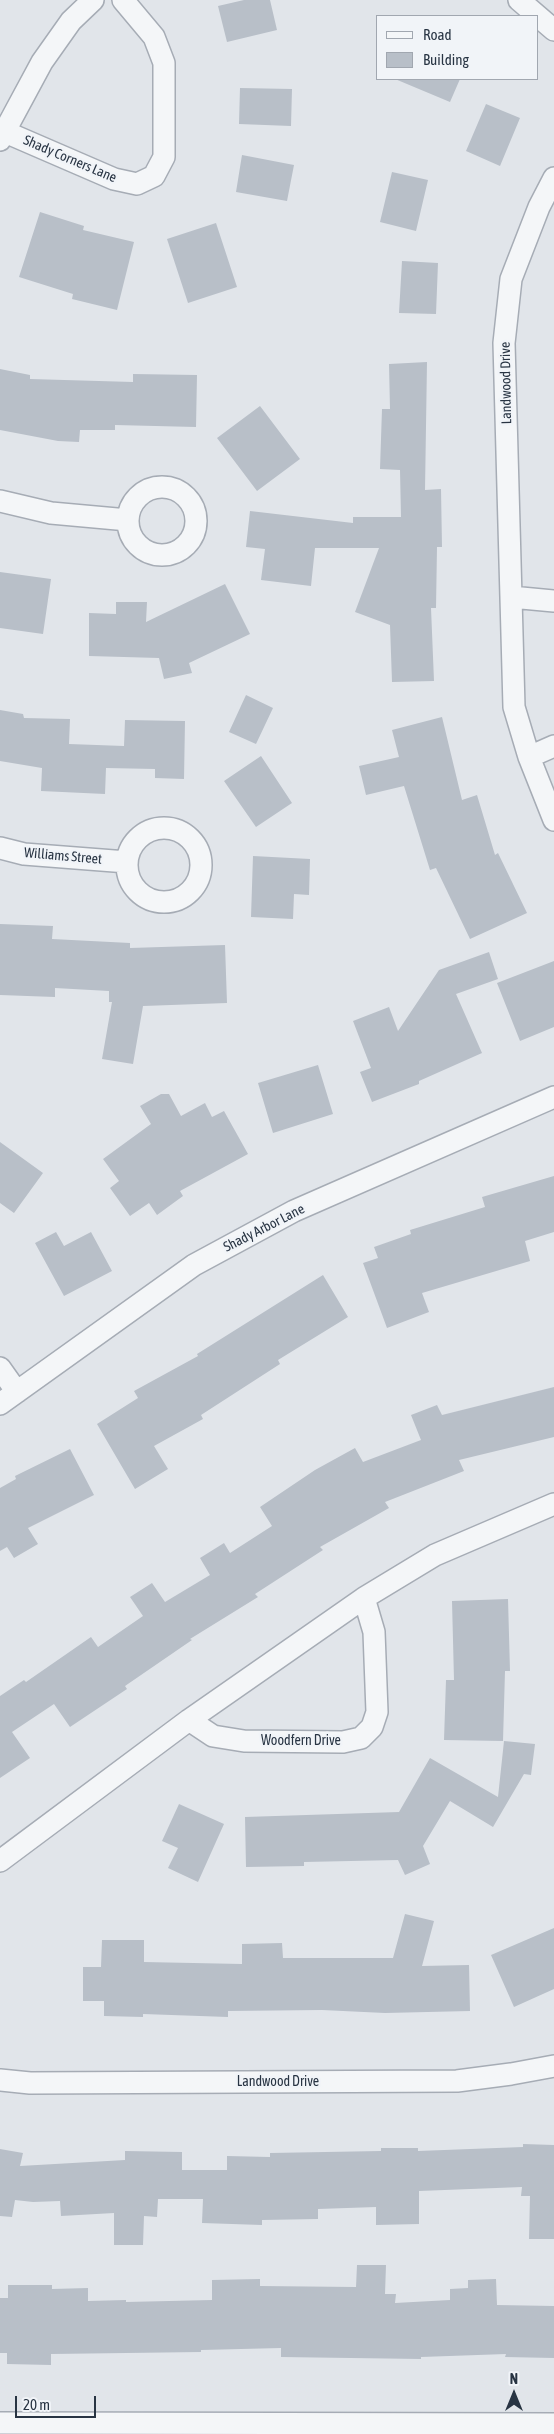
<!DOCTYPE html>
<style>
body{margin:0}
#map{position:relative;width:554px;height:2434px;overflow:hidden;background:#e1e5ea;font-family:"Asap Condensed",sans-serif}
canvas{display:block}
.legend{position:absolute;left:376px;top:15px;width:162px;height:65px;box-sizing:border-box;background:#f1f4f8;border:1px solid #a1a7b0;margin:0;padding:6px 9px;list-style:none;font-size:15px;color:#283443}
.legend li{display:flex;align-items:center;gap:10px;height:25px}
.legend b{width:25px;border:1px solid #a1a7b0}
.north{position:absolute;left:489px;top:2369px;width:50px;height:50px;-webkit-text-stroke:4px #f1f4f8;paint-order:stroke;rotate:0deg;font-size:14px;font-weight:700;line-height:20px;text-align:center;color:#283443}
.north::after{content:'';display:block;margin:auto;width:18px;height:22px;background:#283443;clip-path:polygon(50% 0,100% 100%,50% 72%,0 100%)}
.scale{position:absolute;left:15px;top:2396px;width:81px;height:22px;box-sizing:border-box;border:2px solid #283443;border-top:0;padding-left:6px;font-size:15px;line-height:18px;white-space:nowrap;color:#283443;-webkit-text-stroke:4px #f1f4f8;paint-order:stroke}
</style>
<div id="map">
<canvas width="554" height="2434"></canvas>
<ul class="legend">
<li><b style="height:6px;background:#f4f6f8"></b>Road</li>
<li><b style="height:14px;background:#b8bfc8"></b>Building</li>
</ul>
<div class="north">N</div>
<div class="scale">20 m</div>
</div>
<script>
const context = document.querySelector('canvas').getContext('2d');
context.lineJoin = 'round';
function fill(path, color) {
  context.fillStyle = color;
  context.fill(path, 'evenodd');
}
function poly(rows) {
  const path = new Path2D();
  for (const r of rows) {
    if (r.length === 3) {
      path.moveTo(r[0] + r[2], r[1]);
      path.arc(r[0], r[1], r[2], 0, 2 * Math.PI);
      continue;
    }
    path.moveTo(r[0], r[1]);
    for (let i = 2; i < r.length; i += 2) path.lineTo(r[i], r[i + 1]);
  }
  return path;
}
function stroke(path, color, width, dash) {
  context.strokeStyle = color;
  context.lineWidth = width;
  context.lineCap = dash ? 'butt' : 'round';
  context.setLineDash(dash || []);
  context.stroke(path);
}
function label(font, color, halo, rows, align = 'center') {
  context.font = font + ' "Asap Condensed",sans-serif';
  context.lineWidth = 5;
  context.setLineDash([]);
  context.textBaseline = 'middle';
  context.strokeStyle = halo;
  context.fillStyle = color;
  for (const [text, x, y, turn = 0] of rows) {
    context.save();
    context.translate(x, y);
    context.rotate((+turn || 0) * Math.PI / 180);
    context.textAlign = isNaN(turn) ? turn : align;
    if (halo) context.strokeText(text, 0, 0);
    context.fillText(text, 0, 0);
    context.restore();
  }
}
fill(poly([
 [244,0,270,0,277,30,227,42,218,6],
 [395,79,460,79,450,102],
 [240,88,292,89,291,126,239,124],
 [486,104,520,118,500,166,466,151],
 [242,155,294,165,287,201,236,192],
 [392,172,428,180,416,231,380,222],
 [40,212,84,226,83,230,134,242,117,310,72,299,73,294,19,277],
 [216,223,237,287,188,303,167,239],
 [402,261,438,263,436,314,399,313],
 [427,362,425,490,441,489,442,547,437,547,436,608,431,608,434,681,392,682,390,625,355,612,379,548,315,548,311,586,261,580,265,549,246,547,250,511,353,523,353,517,401,517,400,470,380,469,382,409,390,409,389,364],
 [0,369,30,375,30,379,133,382,133,374,197,375,196,427,115,425,115,430,80,430,79,442,58,441,0,430],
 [260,406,300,459,257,491,217,438],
 [0,572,51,579,43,634,0,628],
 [225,584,250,634,189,663,192,673,164,679,159,658,89,656,89,613,116,614,116,602,147,602,146,622],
 [246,695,273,708,256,744,229,732],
 [0,710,23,714,24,718,70,719,69,744,124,746,125,720,185,721,184,779,155,778,155,769,106,768,105,794,41,791,42,768,0,761],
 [442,717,462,800,477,795,495,855,498,853,527,913,470,939,436,868,430,870,404,786,366,795,359,766,399,757,392,730],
 [261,756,292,803,256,827,224,781],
 [253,856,310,859,309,895,294,894,293,919,251,917],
 [0,924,53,926,52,939,130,943,130,948,225,945,227,1003,143,1006,133,1064,102,1059,112,1002,109,1002,109,991,55,988,55,997,0,995],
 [489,952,498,979,456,994,482,1053,419,1081,419,1084,372,1102,360,1072,371,1068,353,1021,389,1007,398,1031,439,970],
 [554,961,554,1027,520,1041,497,983],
 [318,1065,333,1114,273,1133,258,1083],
 [161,1094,169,1094,181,1116,205,1103,212,1117,224,1111,248,1154,180,1191,183,1196,157,1215,149,1203,130,1216,110,1188,119,1181,103,1159,151,1124,140,1106],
 [0,1142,43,1173,14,1213,0,1203],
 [554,1176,554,1232,525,1241,530,1261,422,1293,429,1312,387,1328,363,1263,378,1258,374,1247,411,1234,410,1230,485,1207,482,1197],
 [56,1232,64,1246,91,1232,112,1271,64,1296,35,1243],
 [323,1275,348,1317,278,1360,280,1364,201,1415,203,1419,154,1446,168,1469,135,1489,97,1424,138,1398,134,1391,198,1356,197,1354],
 [554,1387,554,1437,459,1460,464,1471,385,1502,389,1508,320,1547,323,1550,255,1594,258,1597,190,1639,192,1640,125,1686,127,1689,70,1727,54,1704,12,1732,30,1758,0,1778,0,1696,24,1680,26,1682,91,1637,98,1647,143,1616,130,1597,152,1583,165,1602,210,1575,200,1558,224,1543,230,1553,272,1526,260,1507,315,1470,355,1448,363,1462,421,1440,411,1415,437,1405,442,1415],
 [70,1449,94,1495,28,1528,38,1544,14,1558,7,1547,0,1551,0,1488,16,1479,15,1476],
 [508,1599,510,1671,505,1671,503,1741,444,1740,446,1680,454,1680,452,1601],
 [504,1741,535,1744,531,1775,524,1774,493,1827,450,1801,423,1846,430,1864,405,1875,398,1860,304,1862,304,1866,246,1867,245,1817,399,1812,430,1758,498,1797],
 [179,1804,224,1824,198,1882,168,1868,178,1848,162,1841],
 [405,1914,434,1921,422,1966,469,1965,470,2011,385,2013,322,2010,228,2011,228,2017,143,2014,143,2017,104,2016,104,2001,83,2001,83,1967,101,1967,102,1940,144,1940,144,1962,242,1964,242,1944,282,1943,283,1958,393,1958],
 [554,1928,554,1989,514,2007,491,1955],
 [523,2144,554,2145,554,2239,529,2239,530,2196,521,2196,522,2187,419,2191,419,2224,376,2225,376,2207,318,2209,318,2219,262,2220,262,2225,202,2223,203,2199,158,2199,157,2217,144,2216,143,2245,114,2245,114,2213,61,2216,60,2201,33,2202,15,2200,12,2217,0,2216,0,2149,23,2153,20,2166,125,2160,125,2151,182,2152,182,2170,227,2170,227,2156,270,2157,270,2153,381,2151,381,2148,418,2148,418,2151,523,2147],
 [357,2265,386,2265,385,2294,396,2294,395,2303,450,2300,450,2289,468,2288,468,2280,496,2279,497,2305,554,2306,554,2358,505,2357,506,2354,421,2357,421,2359,281,2357,281,2348,201,2350,201,2352,51,2354,51,2365,7,2364,7,2353,0,2353,0,2298,8,2298,8,2285,52,2285,52,2289,88,2288,88,2301,126,2300,126,2302,212,2300,212,2280,260,2279,260,2286,356,2287]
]), '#b8bfc8');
const minor = poly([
 [519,0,554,30],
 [3,131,114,179,137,184,154,176,164,157,164,63,154,37,123,0],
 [0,140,42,62,71,21,93,0],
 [554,178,539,207,511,279,504,343,514,707,529,757,554,820],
 [162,521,34],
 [0,501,51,513,128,520],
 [511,597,554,601],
 [529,757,554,746],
 [164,865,37],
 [0,848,24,854,127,862],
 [0,1368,17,1392],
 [0,1404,194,1265,294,1211,554,1097],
 [189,1720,213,1736,244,1741,343,1742,361,1738,372,1727,377,1712,374,1632,364,1598],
 [0,1861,189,1720,364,1598,435,1555,554,1504],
 [0,2080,30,2083,457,2081,511,2074,554,2066],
 [0,2423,554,2424]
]);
stroke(minor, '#a6acb5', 24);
stroke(minor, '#f4f6f8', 21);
label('14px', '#283443', '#f1f4f8', [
 ["Shady Corners Lane",70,159,23],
 ["Landwood Drive",506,383,-91],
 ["Williams Street",63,856,5],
 ["Shady Arbor Lane",264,1228,-27],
 ["Woodfern Drive",301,1741],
 ["Landwood Drive",278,2082]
]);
</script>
